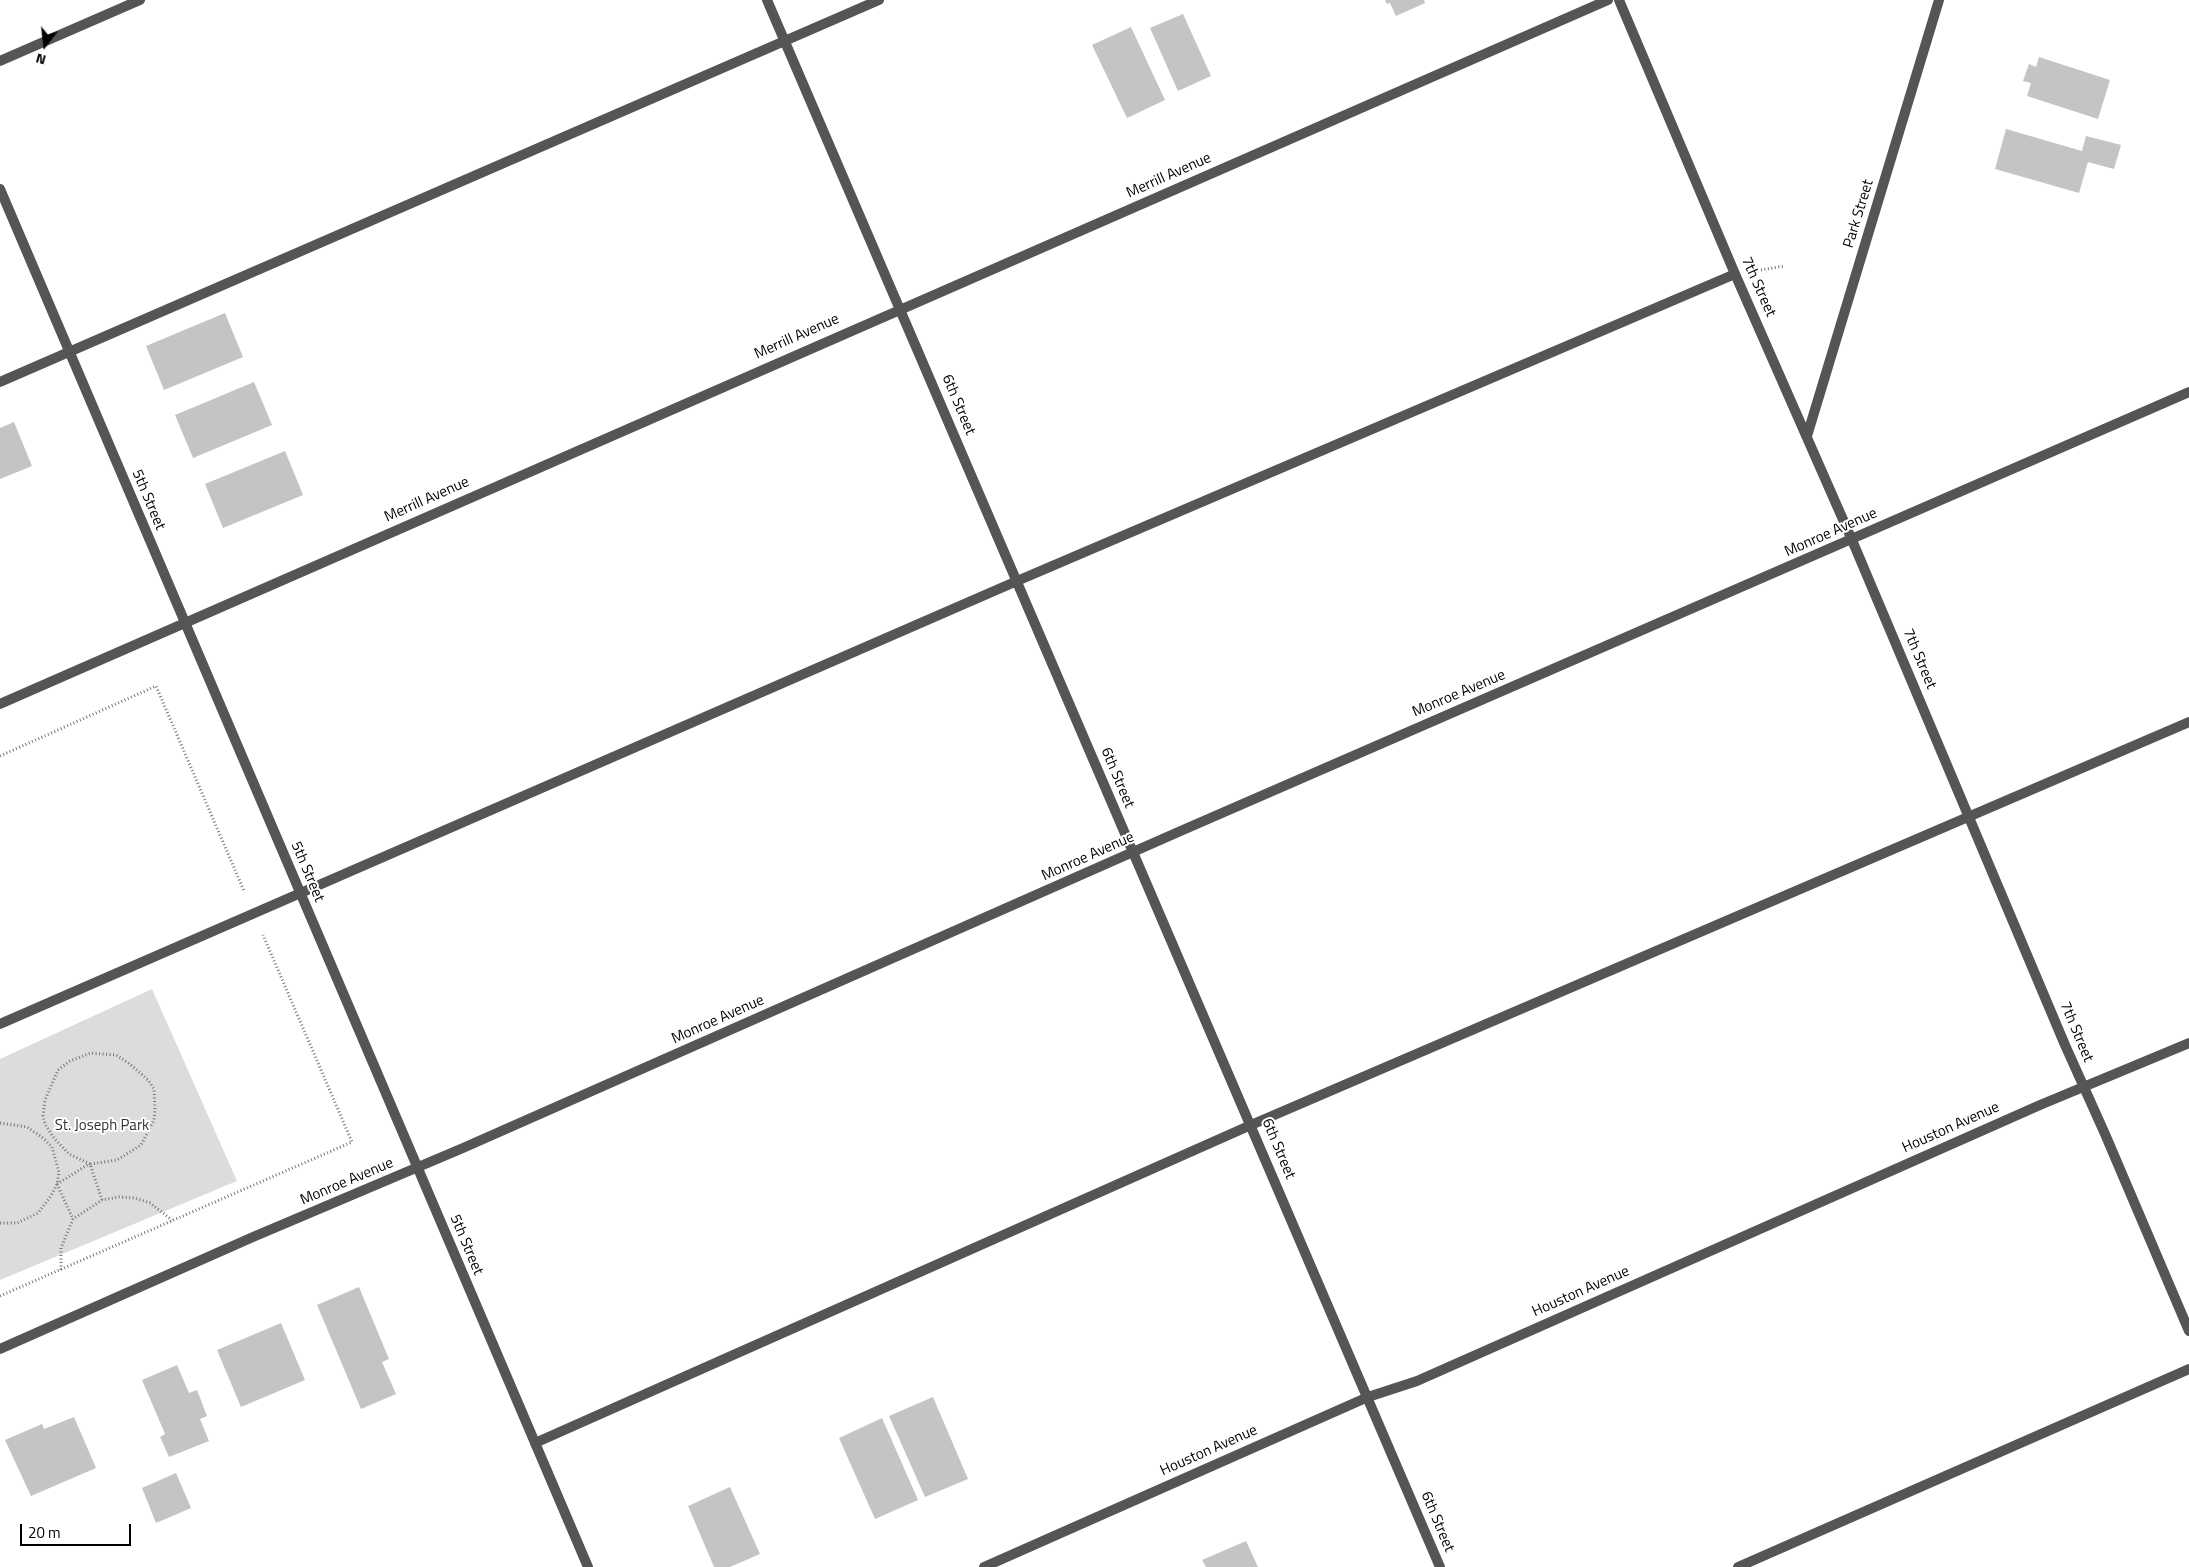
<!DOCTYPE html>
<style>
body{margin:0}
#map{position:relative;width:2189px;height:1567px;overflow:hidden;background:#fff;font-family:"Titillium Web",sans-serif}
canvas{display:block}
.north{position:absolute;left:20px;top:20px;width:50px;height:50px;-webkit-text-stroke:4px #fff;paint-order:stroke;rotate:196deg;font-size:14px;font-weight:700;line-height:20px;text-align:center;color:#000}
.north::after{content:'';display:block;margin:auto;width:18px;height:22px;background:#000;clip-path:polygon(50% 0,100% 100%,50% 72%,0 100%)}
.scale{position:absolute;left:20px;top:1524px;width:111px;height:22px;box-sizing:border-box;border:2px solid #000;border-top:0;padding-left:6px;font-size:15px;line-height:18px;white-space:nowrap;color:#000;-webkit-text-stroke:4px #fff;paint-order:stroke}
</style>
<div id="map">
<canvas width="2189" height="1567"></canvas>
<div class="north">N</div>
<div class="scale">20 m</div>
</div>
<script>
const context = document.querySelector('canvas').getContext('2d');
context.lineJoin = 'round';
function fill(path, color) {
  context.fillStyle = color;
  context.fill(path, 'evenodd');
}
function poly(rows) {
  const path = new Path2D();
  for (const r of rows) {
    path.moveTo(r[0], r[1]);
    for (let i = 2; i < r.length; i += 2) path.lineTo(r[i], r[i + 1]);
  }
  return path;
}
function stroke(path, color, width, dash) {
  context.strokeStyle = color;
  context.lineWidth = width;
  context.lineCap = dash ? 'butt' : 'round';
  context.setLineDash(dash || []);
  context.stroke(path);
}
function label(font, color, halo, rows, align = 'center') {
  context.font = font + ' "Titillium Web",sans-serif';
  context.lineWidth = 4;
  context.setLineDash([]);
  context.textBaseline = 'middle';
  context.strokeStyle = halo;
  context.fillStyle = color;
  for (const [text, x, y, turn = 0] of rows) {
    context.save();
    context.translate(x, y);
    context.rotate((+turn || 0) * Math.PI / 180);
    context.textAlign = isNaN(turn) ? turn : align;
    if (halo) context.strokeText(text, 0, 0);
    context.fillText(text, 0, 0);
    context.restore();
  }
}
fill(poly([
 [152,989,237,1181,0,1280,0,1059]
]), '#dcdcdc');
fill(poly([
 [1385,0,1424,0,1425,3,1396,16,1390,3,1387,4],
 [1183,14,1211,76,1178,91,1150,28],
 [1131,27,1165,100,1127,118,1092,45],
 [2039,57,2110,80,2098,119,2027,96,2031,83,2023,81,2029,64,2036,67],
 [2006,129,2082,151,2086,136,2121,145,2114,169,2088,162,2079,193,1995,169],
 [225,313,243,357,164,390,146,346],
 [254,382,272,425,193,458,175,415],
 [14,422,32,466,0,479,0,428],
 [285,451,303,495,223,528,205,484],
 [359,1287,389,1359,382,1362,396,1394,361,1409,317,1305],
 [281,1323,305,1380,241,1407,217,1350],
 [177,1365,189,1393,197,1390,207,1416,200,1419,209,1441,169,1457,160,1437,165,1434,142,1380],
 [933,1397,968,1479,925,1497,889,1416],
 [74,1417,96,1468,31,1496,5,1440,42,1424,44,1429],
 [882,1418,918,1500,875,1519,839,1438],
 [176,1473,191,1508,156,1523,142,1488],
 [730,1487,760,1554,730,1567,714,1567,688,1506],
 [1246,1541,1258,1567,1206,1567,1202,1560]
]), '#c4c4c4');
stroke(poly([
 [1761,270,1784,266],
 [0,756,156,686,244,891],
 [0,1123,27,1127,43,1138,52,1147,59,1172,57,1184,51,1196,38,1213,17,1223,0,1223],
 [90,1164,69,1154,53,1137,45,1124,43,1116,45,1100,58,1070,70,1061,91,1053,116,1055,130,1064,148,1080,154,1089,155,1111,154,1120,141,1145,117,1160,90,1164,102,1200],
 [57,1184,89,1164],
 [57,1184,73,1219],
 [61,1270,61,1248,73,1219,102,1200,119,1197,135,1198,150,1203,172,1220],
 [0,1296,352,1142,263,935]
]), '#777', 3, [1, 2.5]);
stroke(poly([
 [0,382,879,0],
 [0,1024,1017,581,1735,274],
 [535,1443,1251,1125,2189,722],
 [1738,1567,2189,1369]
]), '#555', 10);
stroke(poly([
 [767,0,1440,1567],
 [1619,0,1735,274,1852,540,2065,1045,2105,1134,2189,1331],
 [0,61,140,0],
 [0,189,588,1567],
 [1807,436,1939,0],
 [0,704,1608,0],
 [0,1349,253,1237,463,1148,1176,833,2189,392],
 [984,1567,1368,1397,1417,1381,2040,1105,2189,1043]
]), '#555', 10);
label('15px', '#000', '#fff', [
 ["Merrill Avenue",1169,176,-24],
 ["Park Street",1859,214,-73],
 ["7th Street",1758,287,66],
 ["Merrill Avenue",797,337,-24],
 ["6th Street",958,405,67],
 ["5th Street",148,500,67],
 ["Merrill Avenue",427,500,-24],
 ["Monroe Avenue",1831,533,-24],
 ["7th Street",1919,659,67],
 ["Monroe Avenue",1459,694,-23],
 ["6th Street",1117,778,67],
 ["Monroe Avenue",1088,857,-24],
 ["5th Street",307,872,67],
 ["Monroe Avenue",718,1020,-24],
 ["7th Street",2076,1032,67],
 ["Houston Avenue",1951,1128,-24],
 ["6th Street",1278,1149,67],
 ["Monroe Avenue",347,1182,-23],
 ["5th Street",466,1245,67],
 ["Houston Avenue",1581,1292,-24],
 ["Houston Avenue",1209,1451,-24],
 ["6th Street",1437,1522,67]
]);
label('15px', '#333', '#fff', [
 ["St. Joseph Park",102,1126]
]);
</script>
